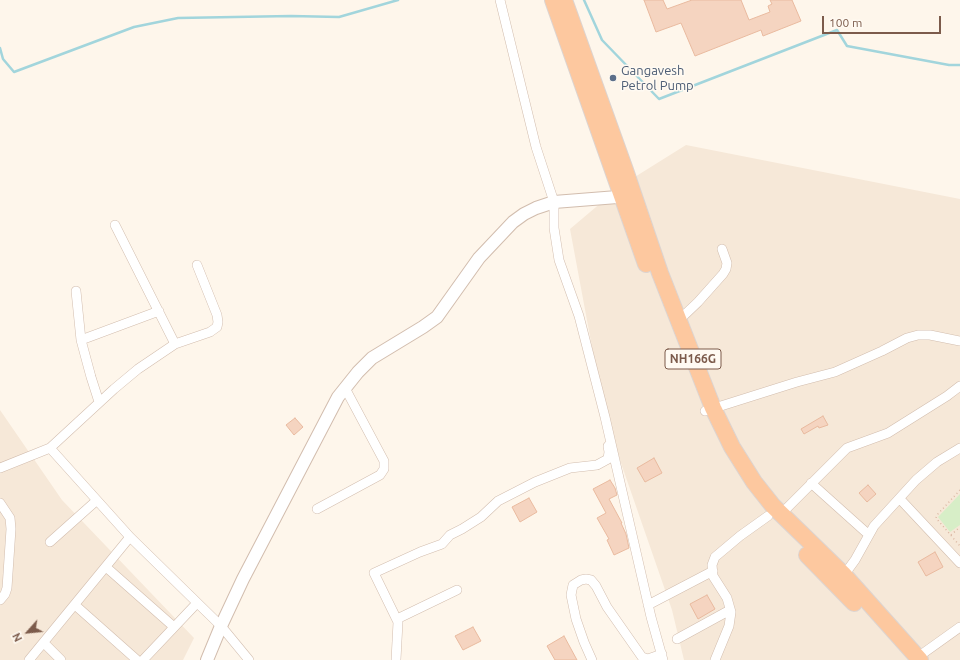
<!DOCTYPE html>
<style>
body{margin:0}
#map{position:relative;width:960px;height:660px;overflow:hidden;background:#fef6eb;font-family:Ubuntu,sans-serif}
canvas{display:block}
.north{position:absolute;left:8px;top:612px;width:40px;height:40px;-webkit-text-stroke:3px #fffaf2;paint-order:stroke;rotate:243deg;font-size:11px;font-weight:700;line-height:16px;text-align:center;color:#7c5b4b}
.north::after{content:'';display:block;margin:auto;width:14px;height:18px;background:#7c5b4b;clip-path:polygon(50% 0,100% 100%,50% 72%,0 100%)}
.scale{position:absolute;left:822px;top:16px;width:119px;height:18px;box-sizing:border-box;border:2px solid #7c5b4b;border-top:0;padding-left:5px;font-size:12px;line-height:14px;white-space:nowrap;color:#7c5b4b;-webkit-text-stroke:3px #fffaf2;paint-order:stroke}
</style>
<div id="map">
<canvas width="960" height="660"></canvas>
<div class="north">N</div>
<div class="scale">100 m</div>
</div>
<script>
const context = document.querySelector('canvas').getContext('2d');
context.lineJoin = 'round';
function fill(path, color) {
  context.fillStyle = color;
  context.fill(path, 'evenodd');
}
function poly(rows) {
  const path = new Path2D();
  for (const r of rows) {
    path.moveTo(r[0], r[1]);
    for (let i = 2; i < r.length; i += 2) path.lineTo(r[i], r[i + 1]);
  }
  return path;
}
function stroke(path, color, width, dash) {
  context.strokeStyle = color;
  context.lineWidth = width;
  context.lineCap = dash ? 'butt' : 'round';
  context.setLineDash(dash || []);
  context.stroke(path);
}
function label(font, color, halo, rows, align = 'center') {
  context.font = font + ' Ubuntu,sans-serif';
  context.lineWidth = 3;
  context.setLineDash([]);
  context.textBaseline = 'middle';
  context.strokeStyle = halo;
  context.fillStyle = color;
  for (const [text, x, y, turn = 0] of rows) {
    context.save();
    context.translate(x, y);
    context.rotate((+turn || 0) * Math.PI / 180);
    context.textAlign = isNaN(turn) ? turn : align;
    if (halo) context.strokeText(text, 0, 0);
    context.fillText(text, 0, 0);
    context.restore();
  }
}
fill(poly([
 [686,145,960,199,960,660,684,660,672,610,605,417,570,229,622,185],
 [0,410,62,500,194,638,183,660,0,660]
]), '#f6e8d8');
fill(poly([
 [960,494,960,525,950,532,938,517]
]), '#d7eec7');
stroke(poly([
 [584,0,602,40,659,99,837,30,847,46,949,65,960,65],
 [0,48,3,59,14,72,134,27,178,18,291,16,339,17,398,0]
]), '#a2d5dc', 2.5);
const building = poly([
 [644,0,663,0,667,9,692,0,741,0,749,20,770,12,768,6,772,4,770,0,792,0,801,21,763,36,761,30,695,56,681,23,656,32,644,0],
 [823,416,828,425,819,428,818,426,804,434,801,429,823,416],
 [295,418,303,427,294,435,286,425,295,418],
 [654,458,662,473,645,482,637,468,654,458],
 [610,480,615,488,617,495,609,499,622,523,621,523,626,534,629,548,614,555,607,540,609,539,597,518,606,513,593,489,610,480],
 [868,485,876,494,867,502,859,493,868,485],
 [529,498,537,512,520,522,512,507,529,498],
 [935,552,943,567,926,576,918,562,935,552],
 [707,595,715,609,698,619,690,604,707,595],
 [473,627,481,641,463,650,455,636,473,627],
 [564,636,577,660,555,660,547,646,564,636]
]);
fill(building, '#f5d4c0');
stroke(building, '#e9ba9f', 1);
const minor = poly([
 [500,0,536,147,554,202,554,228,559,260,579,316,605,417,651,617,663,660],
 [115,225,175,344,210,332,217,327,218,322,217,315,197,265],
 [76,291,81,340,91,377,99,402],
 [678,321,698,302,723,274,726,269,727,263,722,249],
 [81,340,159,311],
 [705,411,797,382,835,372,882,351,907,338,918,335,930,335,960,341],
 [50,448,114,389,138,369,175,344],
 [0,468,50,448,130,537,221,626,249,660],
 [811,483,869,535],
 [900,499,960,563],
 [0,503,10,518,11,529,7,588,5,594,0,600],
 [317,509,380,475,384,469,384,461,345,388],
 [781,514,847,448,888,433,947,396,960,386],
 [50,542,96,501],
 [106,567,174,627],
 [377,572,374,573,420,552,442,544,450,535,462,529,481,517,498,501,535,482,570,468,597,465,608,459,609,452,608,446],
 [374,573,398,622,396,660],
 [844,575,855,560,874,526,916,480,937,462,960,448],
 [75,605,137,660],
 [648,605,713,571],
 [397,619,457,590],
 [677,639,730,610],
 [44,643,61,660],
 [918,657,960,627],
 [29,660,130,537],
 [143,660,197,603],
 [592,660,584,642,576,619,571,595,573,585,581,580,586,579,591,580,596,586,607,607,642,657,648,659,662,654],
 [715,660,729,626,731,612,727,598,713,576,712,565,715,557,740,536,768,516]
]);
const tertiary = poly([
 [207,660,221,626,243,579,338,397,358,372,372,358,423,327,437,317,479,258,513,222,524,214,536,208,554,202,630,196]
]);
const trunk = poly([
 [553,0,646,264],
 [564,0,625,170,660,273,713,408,732,447,754,482,773,506,844,575,920,660],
 [807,555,854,603]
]);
stroke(minor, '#d2bdae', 10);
stroke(tertiary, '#d2bdae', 14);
stroke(trunk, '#ddd4d0', 18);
stroke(poly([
 [960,490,937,515,936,518,960,546],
 [951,535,960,527]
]), '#dbb7a2', 1.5, [1, 3]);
stroke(minor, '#fff', 9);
stroke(tertiary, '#fff', 12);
stroke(trunk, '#fdc89f', 16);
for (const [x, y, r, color] of [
 [613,78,4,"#5c6f8a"]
]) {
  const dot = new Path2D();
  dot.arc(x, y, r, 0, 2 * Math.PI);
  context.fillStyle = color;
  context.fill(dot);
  stroke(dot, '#fffaf2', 1.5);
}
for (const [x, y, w] of [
 [693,359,56]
]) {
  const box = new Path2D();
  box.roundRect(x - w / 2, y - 10, w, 20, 3);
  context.fillStyle = '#fffaf2';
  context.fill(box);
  stroke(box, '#7c5b4b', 1);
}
label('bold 12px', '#7c5b4b', null, [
 ["NH166G",693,359]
]);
label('13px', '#4e5e75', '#fffaf2', [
 ["Gangavesh",621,71],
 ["Petrol Pump",621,86]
], 'left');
</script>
